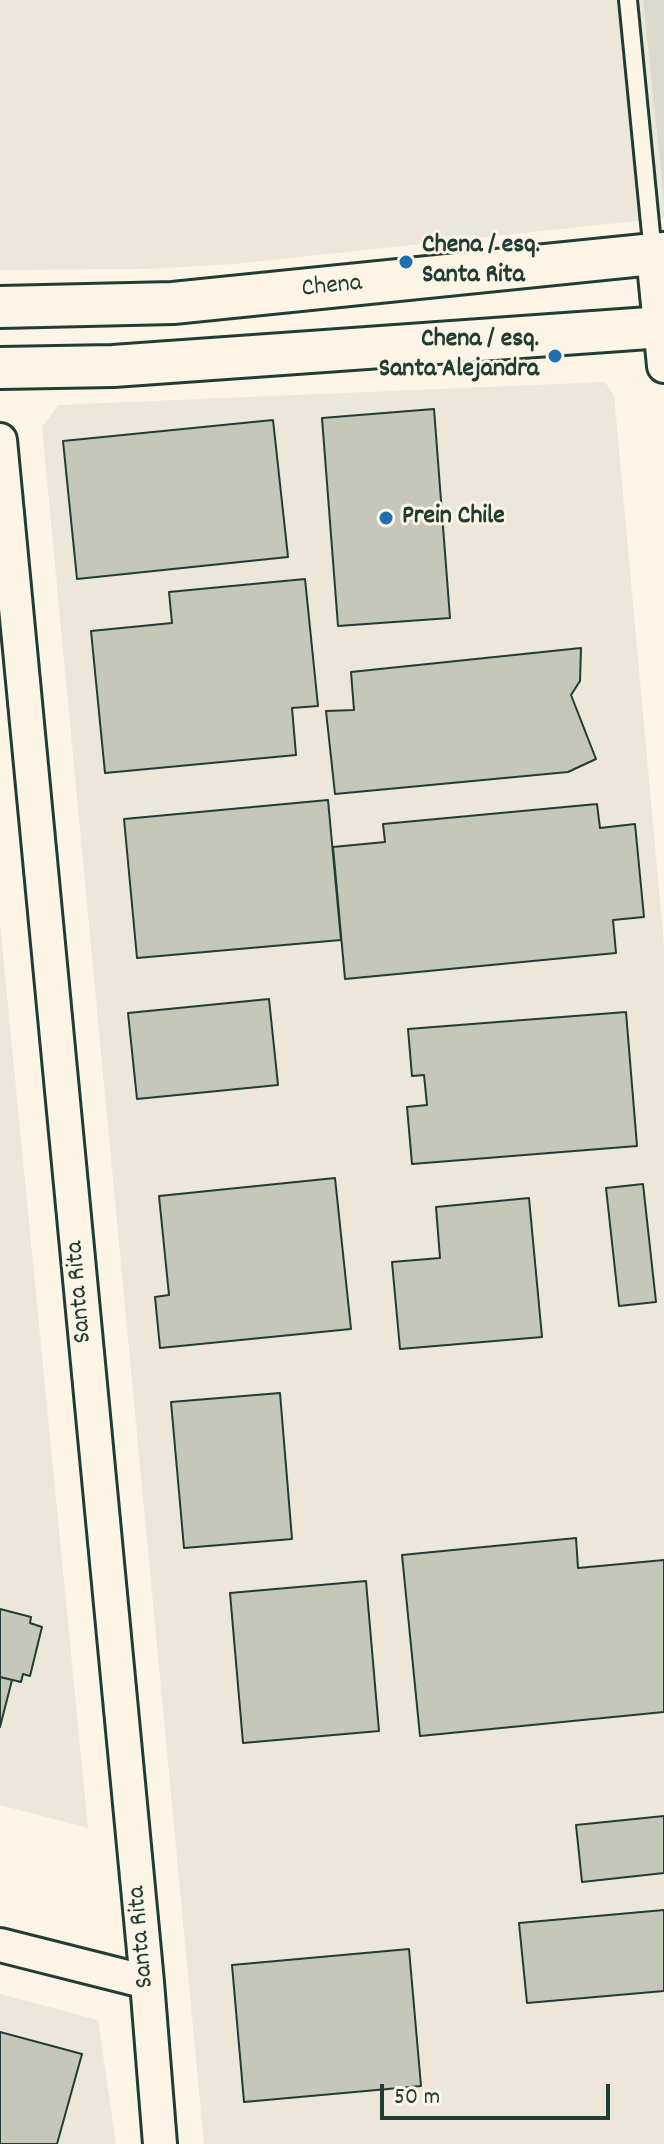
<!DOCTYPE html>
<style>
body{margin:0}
#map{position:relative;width:664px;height:2144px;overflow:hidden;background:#fcf5e5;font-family:Dekko,sans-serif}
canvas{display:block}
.scale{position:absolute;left:380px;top:2084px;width:230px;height:36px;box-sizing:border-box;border:4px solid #1f3d34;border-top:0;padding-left:10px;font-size:24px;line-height:28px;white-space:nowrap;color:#1f3d34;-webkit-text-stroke:6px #fcf5e5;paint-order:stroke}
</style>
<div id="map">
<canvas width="664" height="2144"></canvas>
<div class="scale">50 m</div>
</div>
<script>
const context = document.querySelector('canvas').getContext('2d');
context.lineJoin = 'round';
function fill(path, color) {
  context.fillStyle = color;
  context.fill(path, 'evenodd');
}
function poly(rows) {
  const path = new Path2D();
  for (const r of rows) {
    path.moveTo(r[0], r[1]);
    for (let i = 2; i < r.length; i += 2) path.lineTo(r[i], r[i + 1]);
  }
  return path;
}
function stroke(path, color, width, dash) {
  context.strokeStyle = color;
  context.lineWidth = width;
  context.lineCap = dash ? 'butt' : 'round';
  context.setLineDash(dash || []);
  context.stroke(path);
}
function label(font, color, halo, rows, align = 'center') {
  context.font = font + ' Dekko,sans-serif';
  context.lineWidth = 6;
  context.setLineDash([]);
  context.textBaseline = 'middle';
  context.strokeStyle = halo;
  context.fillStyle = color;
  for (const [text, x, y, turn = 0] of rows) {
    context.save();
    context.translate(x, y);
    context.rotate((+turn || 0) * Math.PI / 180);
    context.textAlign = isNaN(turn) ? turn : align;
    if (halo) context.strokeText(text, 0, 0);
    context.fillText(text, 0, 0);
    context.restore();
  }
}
fill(poly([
 [0,0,664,0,664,218,234,264,148,269,0,270],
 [605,382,614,395,664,945,664,2144,204,2144,42,427,58,405],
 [0,924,88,1828,0,1805],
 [0,1994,98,2020,116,2144,0,2144]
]), '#ece7d8');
fill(poly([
 [643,0,664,0,664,198]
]), '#dcdacc');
const building = poly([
 [434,409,450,618,338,626,322,418,434,409],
 [273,420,288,557,77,579,63,441,273,420],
 [305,579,318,706,292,708,296,755,105,773,91,631,172,623,169,592,305,579],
 [581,648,580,681,571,695,596,759,568,772,335,794,326,711,354,710,351,672,581,648],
 [328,800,341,940,137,958,124,819,328,800],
 [597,804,600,828,635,824,644,917,613,920,616,953,345,979,333,847,385,842,383,824,597,804],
 [269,999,278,1085,137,1099,128,1013,269,999],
 [626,1012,637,1146,412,1164,407,1107,427,1105,424,1075,412,1076,408,1029,626,1012],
 [335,1178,351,1329,160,1348,155,1297,169,1295,159,1196,335,1178],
 [643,1184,656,1302,619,1306,606,1188,643,1184],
 [529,1198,542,1337,400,1349,392,1262,440,1258,436,1207,529,1198],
 [280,1393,292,1539,184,1548,171,1402,280,1393],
 [576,1538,578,1568,664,1560,664,1712,420,1736,402,1555,576,1538],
 [366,1581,379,1731,243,1743,230,1593,366,1581],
 [0,1609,31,1617,30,1623,42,1627,30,1676,23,1674,21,1682,0,1677,0,1609],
 [0,1677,12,1680,0,1727,0,1677],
 [664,1816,664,1873,582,1882,576,1825,664,1816],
 [664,1910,664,1991,527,2003,519,1923,664,1910],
 [409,1949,421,2086,244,2102,232,1965,409,1949],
 [0,2032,82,2054,57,2144,0,2144,0,2032]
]);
fill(building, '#c5c7b9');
stroke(building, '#1f3d34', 2);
const service = poly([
 [628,0,653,254]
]);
const minor = poly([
 [653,254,664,366],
 [0,440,147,1982,160,2144],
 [0,1945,147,1982]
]);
const tertiary = poly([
 [0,307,173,303,664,253],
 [0,368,113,366,664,327]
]);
stroke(service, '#1f3d34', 22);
stroke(minor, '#1f3d34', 38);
stroke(tertiary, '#1f3d34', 46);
stroke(service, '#fcf5e5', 16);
stroke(minor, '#fcf5e5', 32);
stroke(tertiary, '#fcf5e5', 40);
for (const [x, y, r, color] of [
 [406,262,8,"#1f6fb2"],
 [555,356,8,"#1f6fb2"],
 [386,518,8,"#1f6fb2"]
]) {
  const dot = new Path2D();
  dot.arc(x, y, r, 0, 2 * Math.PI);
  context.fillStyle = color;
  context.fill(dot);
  stroke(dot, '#fcf5e5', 3);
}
label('bold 26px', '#1f3d34', '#fcf5e5', [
 ["Chena / esq.",422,247],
 ["Santa Rita",422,277],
 ["Chena / esq.",539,341,"right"],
 ["Santa Alejandra",539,371,"right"],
 ["Prein Chile",402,518]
], 'left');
label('26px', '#1f3d34', '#fcf5e5', [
 ["Chena",332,288,-6],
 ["Santa Rita",81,1292,-95],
 ["Santa Rita",143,1937,-95]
]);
</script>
